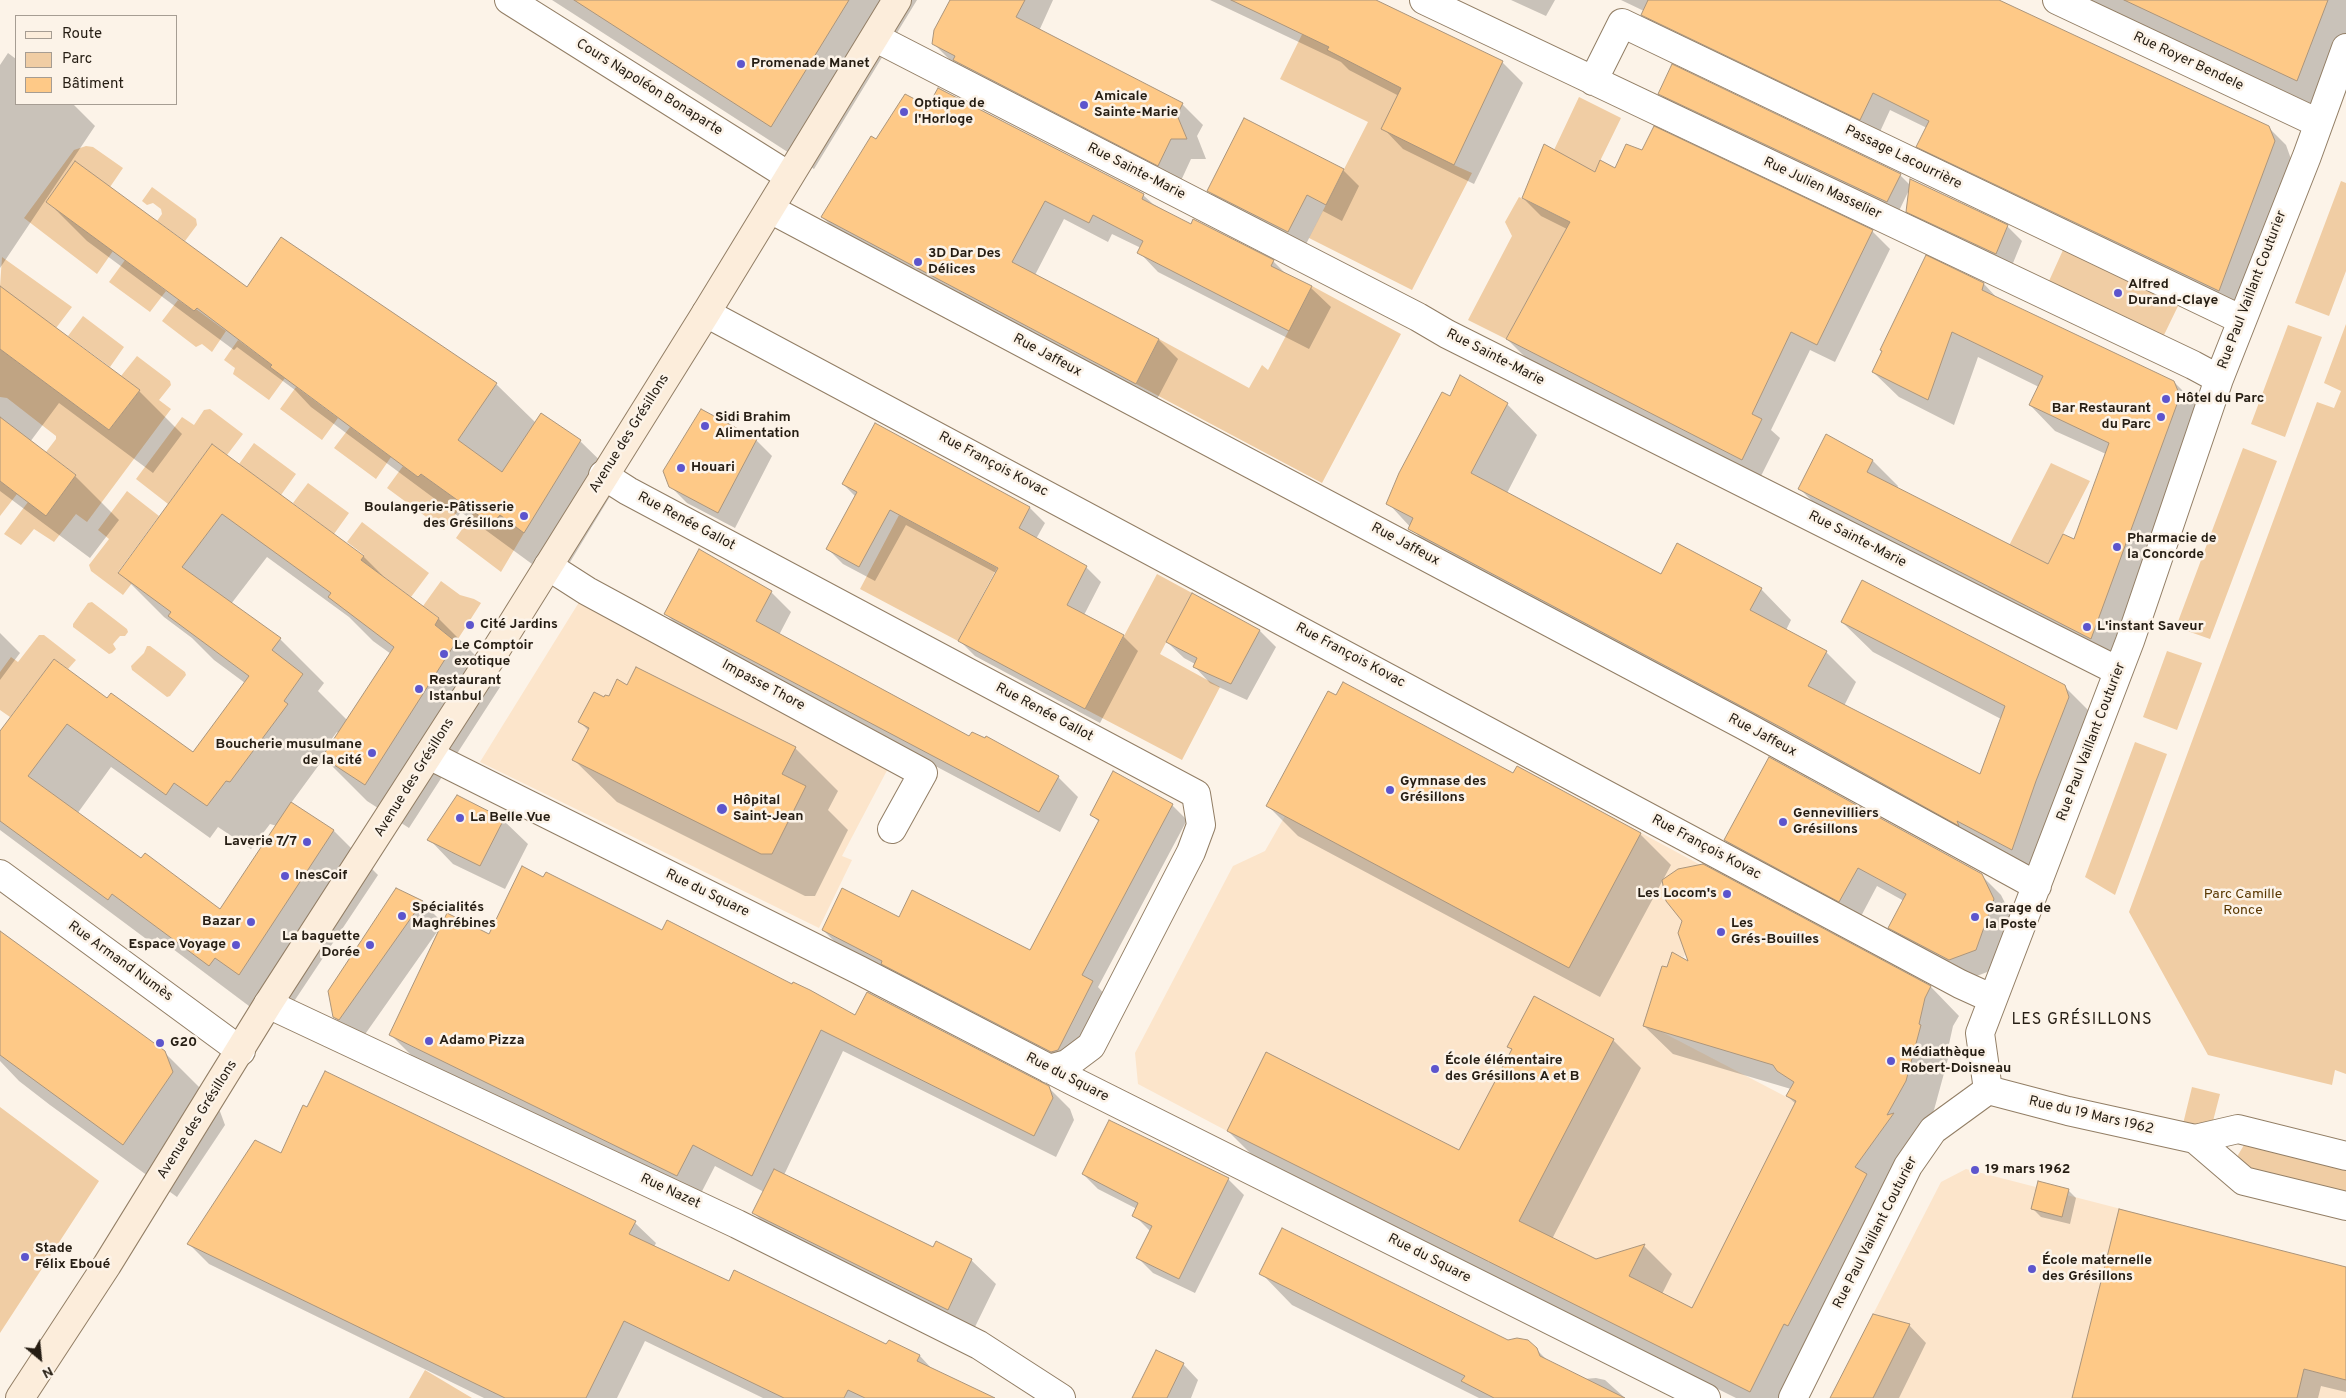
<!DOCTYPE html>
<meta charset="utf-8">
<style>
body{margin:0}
#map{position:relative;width:2346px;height:1398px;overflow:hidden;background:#fcf3e8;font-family:Overpass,sans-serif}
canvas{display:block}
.legend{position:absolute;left:15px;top:15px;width:162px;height:90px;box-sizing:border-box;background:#fcf3e8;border:1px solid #a69d93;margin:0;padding:6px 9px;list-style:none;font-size:15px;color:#251d13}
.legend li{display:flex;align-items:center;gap:10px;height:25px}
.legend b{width:25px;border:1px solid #a69d93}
.north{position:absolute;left:15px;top:1333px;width:50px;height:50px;-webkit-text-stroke:4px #fcf3e8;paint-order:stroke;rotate:152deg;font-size:14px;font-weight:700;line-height:20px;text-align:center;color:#251d13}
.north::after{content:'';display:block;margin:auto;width:18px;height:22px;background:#251d13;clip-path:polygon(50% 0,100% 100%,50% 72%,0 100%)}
</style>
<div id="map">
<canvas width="2346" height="1398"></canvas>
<ul class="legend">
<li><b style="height:6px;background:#fceddb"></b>Route</li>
<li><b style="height:14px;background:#f0cda4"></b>Parc</li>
<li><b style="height:14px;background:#fec987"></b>Bâtiment</li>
</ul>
<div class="north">N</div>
</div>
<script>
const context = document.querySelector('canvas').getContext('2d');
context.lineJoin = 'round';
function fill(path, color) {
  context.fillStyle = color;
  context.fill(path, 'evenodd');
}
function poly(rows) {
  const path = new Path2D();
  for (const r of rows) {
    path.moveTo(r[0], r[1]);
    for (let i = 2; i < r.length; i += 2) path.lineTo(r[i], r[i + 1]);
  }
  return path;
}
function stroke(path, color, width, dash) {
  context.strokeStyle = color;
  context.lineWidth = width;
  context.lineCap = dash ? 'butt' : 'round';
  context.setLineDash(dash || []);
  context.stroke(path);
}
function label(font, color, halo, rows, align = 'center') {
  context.font = font + ' Overpass,sans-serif';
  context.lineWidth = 5;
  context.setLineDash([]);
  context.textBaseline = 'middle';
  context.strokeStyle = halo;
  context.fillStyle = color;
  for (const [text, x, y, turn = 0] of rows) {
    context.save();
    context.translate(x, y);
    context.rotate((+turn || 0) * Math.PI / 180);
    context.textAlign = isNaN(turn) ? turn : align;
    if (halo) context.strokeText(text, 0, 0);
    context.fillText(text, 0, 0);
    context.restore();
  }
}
fill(poly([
 [581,599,893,759,842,856,852,860,819,928,480,762],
 [1517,766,1708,869,1684,957,1671,953,1667,967,1662,966,1650,1004,1662,1023,1660,1031,1821,1115,1807,1141,1867,1174,1788,1326,1783,1325,1750,1392,1227,1131,1138,1084,1135,1053,1233,866,1265,851,1285,816,1446,902],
 [1966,1169,2346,1267,2346,1398,1830,1398,1941,1182]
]), '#fce5cb');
fill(poly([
 [1319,0,1376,0,1454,165,1472,173,1412,290,1309,238,1368,122,1280,79],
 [1579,97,1621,118,1580,202,1554,150],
 [86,146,93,147,123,168,110,187,75,162,46,202,113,251,97,274,24,218,74,150],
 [2341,181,2346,183,2346,271,2329,316,2295,303],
 [152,187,196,219,197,225,185,241,157,221,162,214,161,209,153,203,147,205,142,201],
 [1519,197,1570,222,1506,339,1468,320,1512,236,1505,222],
 [2063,250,2179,304,2164,335,2049,281],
 [2,257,72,307,56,328,0,287],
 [125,260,166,291,150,312,109,282],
 [1312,286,1401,334,1322,483,1136,384,1159,339,1249,388,1262,365,1268,370],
 [178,300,194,311,196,309,226,331,212,352,202,344,196,347,162,321],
 [83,316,124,347,110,367,68,336],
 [2346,324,2346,1074,2335,1070,2332,1085,2208,1055,2129,912,2317,402,2334,408,2341,391,2324,383],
 [2288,325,2322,337,2285,437,2251,424],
 [238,340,272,365,270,367,285,378,269,400,233,374,235,368,224,360],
 [0,349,109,430,140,390,121,376,137,356,170,381,171,385,159,400,171,409,87,522,76,514,54,542,34,529,21,545,4,534,28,502,46,515,76,475,46,452,56,439,56,436,7,398,0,397],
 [296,387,338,418,322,440,280,409],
 [210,409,243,434,227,455,212,444,168,504,136,479,182,417,194,425,204,410],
 [350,427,391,457,376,479,334,448],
 [254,443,296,474,281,495,239,464],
 [2243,448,2277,461,2210,639,2176,627],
 [2051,463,2090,481,2026,606,1988,587],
 [403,466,418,477,421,474,463,504,444,530,387,488],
 [0,481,17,494,0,516],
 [308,483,349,513,334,534,293,503],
 [127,491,159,516,118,572,132,583,123,595,91,571,89,565,109,539,98,530],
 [474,512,492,525,500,515,524,533,501,572,456,538],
 [899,515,997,568,958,641,860,589],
 [362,522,429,573,411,597,361,560,364,555,347,542],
 [1157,574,1192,593,1160,654,1220,687,1182,760,1085,709],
 [441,581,460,595,474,599,481,603,456,642,435,625,439,618,423,606],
 [92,602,127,629,128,632,125,636,120,636,113,644,116,649,112,653,109,654,73,627,73,624,88,603],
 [39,635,44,635,76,660,68,669,54,659,10,717,0,710,0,672,11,657,18,662],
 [147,646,150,646,185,672,186,675,170,696,167,697,132,670,131,666,144,653],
 [2167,651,2202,663,2177,730,2143,717],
 [2135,742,2167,754,2115,895,2085,877],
 [2192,1087,2220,1094,2213,1121,2196,1125,2183,1124],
 [0,1107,99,1181,0,1333],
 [2252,1144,2346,1168,2346,1193,2245,1167,2239,1161,2238,1155,2244,1145],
 [425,1370,472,1398,409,1398]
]), '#f0cda4');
fill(poly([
 [552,0,917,0,814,169],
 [951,0,1053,0,1039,31,1182,104,1203,125,1197,136,1206,159,1191,159,1179,185,954,64,934,44],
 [1210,0,1371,0,1502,62,1523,83,1474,184,1403,149,1383,128,1399,96,1349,70,1341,62],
 [1511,0,1555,0,1546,16],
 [1621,0,1996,0,2268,127,2286,145,2291,159,2236,308,1935,164,1918,146,1927,128,1890,110,1878,136,1660,32,1642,14,1644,11],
 [2089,0,2346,0,2346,66,2329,112],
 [8,53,16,59,16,104,73,104,95,126,0,268,0,65],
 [1660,94,1900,175,1911,186,2007,226,2022,241,2011,268,1923,226,1907,211,1910,188,1898,213,1671,105],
 [929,107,1143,195,1153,204,1191,226,1273,261,1287,275,1311,288,1331,307,1309,349,1158,272,1139,252,1141,248,1112,234,1108,242,1064,219,1035,275,1159,340,1178,359,1155,403,842,236,822,217,876,141],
 [1343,170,1359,186,1342,221,1323,211,1304,248,1225,207,1209,191],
 [1616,170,1872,231,1890,249,1835,362,1810,350,1771,430,1780,438,1760,478,1525,357,1507,339,1567,229,1541,216,1523,198,1595,174],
 [48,202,248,289,496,384,536,423,580,441,620,480,564,572,540,554,532,564,461,512,458,516,311,407,295,390,237,347,234,350,87,241],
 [1984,284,1998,299,2174,382,2200,408,2116,664,1825,514,1799,488,1873,461,1898,486,1897,488,2048,566,2074,541,2106,454,2055,431,2030,405,2039,387,1978,357,1954,425,1899,397,1873,372],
 [0,288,139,391,182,434,153,473,59,403,30,442,75,476,119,520,90,558,0,491],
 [1450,398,1507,404,1537,435,1507,493,1662,575,1761,589,1791,620,1786,630,1826,652,1856,682,1844,706,1980,775,2001,719,1873,652,1842,622,2064,686,2095,717,2043,879,1440,559,1388,503],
 [756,440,772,456,735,528,687,503,670,486],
 [212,445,363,556,388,581,439,619,483,663,480,667,500,687,409,828,367,801,324,758,291,803,334,831,378,875,283,1018,253,1009,157,937,153,944,0,830,0,733,107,699,193,754,245,683,214,660,192,638,164,617,120,573],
 [267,557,349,617,373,641,391,654,347,720,318,691,324,683,280,639,231,604],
 [337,732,339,733,330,747,327,745],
 [111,767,210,838,218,827,251,849,270,824,277,826,220,911,141,860,77,814],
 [843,484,1030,508,1045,523,1036,539,1086,567,1101,582,1084,615,1123,636,1138,651,1100,723,975,656,960,641,996,573,906,525,875,581,843,564,828,549,856,497],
 [771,592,791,612,779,635,969,737,1058,777,1078,797,1060,832,686,634,666,614],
 [1192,595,1260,631,1276,647,1247,700,1210,683,1194,666,1195,664,1184,658,1167,642],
 [0,633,20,653,0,680],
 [628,686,795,748,838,791,828,810,848,830,815,896,805,896,617,802,574,760,589,731,579,721,604,699],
 [1114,773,1172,805,1187,820,1098,987,1107,997,1067,1066,838,945,823,930,900,919,1030,951,1099,822,1092,815],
 [1514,775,1640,834,1671,865,1600,997,1298,836,1268,806],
 [503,820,528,844,505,889,453,864,429,839],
 [1725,840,1981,875,2001,895,2013,919,1995,969,1969,979,1909,947,1889,927,1904,901,1877,886,1859,920,1744,859],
 [1703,866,1931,987,1959,1016,1953,1026,1947,1053,1949,1055,1934,1110,1789,1398,1736,1398,1256,1159,1228,1131,1459,1152,1512,1050,1509,1047,1613,1040,1641,1068,1552,1239,1596,1261,1644,1246,1672,1274,1662,1294,1693,1309,1796,1104,1787,1096,1791,1089,1673,1054,1644,1026,1668,968,1690,964],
 [396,889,422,902,443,923,489,936,663,931,856,1016,1048,1087,1070,1109,1074,1120,1056,1157,843,1051,784,1175,933,1249,971,1260,996,1284,972,1333,778,1237,754,1213,764,1192,715,1166,699,1197,413,1057,391,1035,439,929,361,1040,356,1038,334,1017],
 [0,931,164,1052,218,1106,225,1125,177,1197,50,1105,19,1081,0,1061],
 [1109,1121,1229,1180,1244,1195,1195,1293,1153,1273,1137,1257,1150,1231,1134,1215,1137,1209,1098,1189,1083,1174],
 [282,1155,635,1223,656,1243,654,1247,729,1283,887,1346,889,1342,920,1356,933,1370,972,1398,763,1398,645,1341,617,1398,484,1398,209,1264,189,1244],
 [2068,1190,2076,1198,2070,1224,2041,1217,2033,1209],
 [2346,1268,2346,1392,2321,1386,2318,1398,2073,1398],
 [1261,1273,1536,1349,1549,1362,1584,1379,1596,1378,1605,1380,1625,1398,1479,1398,1292,1305],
 [1909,1325,1926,1343,1899,1398,1901,1398,1831,1398],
 [1183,1364,1198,1380,1191,1398,1134,1398]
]), '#0003');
const building = poly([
 [574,0,849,0,771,127,574,0],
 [950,0,1025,0,1016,17,1183,103,1177,115,1187,139,1171,139,1158,166,953,60,955,56,932,44,934,30,950,0],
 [1231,0,1376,0,1503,61,1454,165,1381,129,1401,88,1327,50,1329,47,1231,0],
 [1648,0,1999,0,2269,126,2275,141,2219,291,1916,147,1929,121,1873,93,1860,120,1641,15,1648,0],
 [2124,0,2328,0,2297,81,2124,0],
 [1672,64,1901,174,1887,202,1658,94,1672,64],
 [938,88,1144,194,1142,199,1191,224,1193,219,1274,260,1271,266,1312,286,1289,331,1137,253,1143,241,1093,215,1089,223,1045,201,1012,262,1159,339,1136,384,821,217,871,136,876,139,905,94,928,106,938,88],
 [1244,118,1344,169,1326,205,1307,195,1288,232,1207,191,1244,118],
 [1654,126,1873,230,1817,345,1791,332,1752,414,1762,419,1742,460,1506,339,1570,222,1522,198,1544,144,1595,172,1600,160,1615,168,1626,144,1642,150,1654,126],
 [75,161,247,287,281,237,497,383,458,440,502,472,541,413,581,440,524,533,500,515,492,525,421,474,418,477,270,367,272,365,197,308,194,311,46,202,75,161],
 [1910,179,2008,225,1996,254,1906,212,1910,179],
 [1926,255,1984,283,1982,290,2174,381,2180,396,2091,639,1798,489,1826,434,1873,460,1867,472,2048,564,2063,534,2074,539,2109,443,2029,405,2043,376,1952,332,1928,400,1872,372,1882,351,1880,350,1926,255],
 [0,286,140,390,109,430,0,349,0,286],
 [1460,375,1508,403,1471,473,1661,574,1677,543,1762,588,1750,610,1827,651,1808,686,1980,774,2005,706,1841,622,1862,580,2065,685,2069,697,2036,781,2012,850,1957,821,1959,826,1784,729,1408,529,1413,518,1386,504,1399,473,1442,392,1450,396,1460,375],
 [701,409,757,439,718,513,669,487,663,471,701,409],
 [0,417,76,475,46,516,0,481,0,417],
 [875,423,1030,507,1019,528,1087,566,1067,605,1124,635,1085,709,958,641,998,568,890,510,859,567,826,549,857,492,842,484,875,423],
 [212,444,364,556,361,560,439,618,435,625,456,642,365,785,322,757,394,647,328,597,331,593,222,514,182,567,281,638,272,650,303,674,284,701,288,704,230,782,226,781,207,806,174,783,166,795,67,724,28,776,141,858,145,853,220,909,291,802,334,830,239,975,215,958,209,966,112,894,108,900,0,821,0,731,54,659,107,698,111,693,193,752,249,676,168,616,171,612,118,573,212,444],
 [699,549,772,591,756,621,969,736,972,732,985,738,986,736,1059,776,1039,812,664,614,699,549],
 [1192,593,1260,630,1231,684,1193,667,1197,658,1166,642,1192,593],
 [636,667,796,747,782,774,806,786,772,854,761,854,572,760,589,728,578,722,594,692,604,697,605,695,609,696,617,679,627,685,636,667],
 [1343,682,1513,773,1517,766,1641,833,1569,968,1266,806,1328,691,1336,695,1343,682],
 [1769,757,1982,874,1994,899,1976,950,1949,960,1888,928,1906,894,1858,868,1839,902,1724,840,1769,757],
 [1113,771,1173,804,1082,975,1093,981,1058,1050,1051,1052,881,964,882,961,822,930,842,888,899,917,912,890,1030,950,1099,820,1090,815,1113,771],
 [457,795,504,819,480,866,427,840,457,795],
 [1703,864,1931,986,1925,998,1919,1024,1921,1025,1906,1081,1887,1115,1894,1113,1855,1167,1867,1174,1788,1326,1784,1324,1750,1392,1227,1131,1266,1052,1459,1150,1512,1049,1507,1047,1534,996,1614,1039,1519,1221,1596,1259,1645,1244,1629,1276,1692,1308,1796,1101,1786,1096,1794,1082,1777,1071,1773,1065,1643,1026,1662,966,1667,967,1672,952,1688,961,1678,933,1682,921,1666,901,1662,880,1678,869,1703,864],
 [522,866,543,877,546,872,662,930,667,920,792,984,793,982,810,990,855,1015,867,992,1049,1086,1053,1098,1034,1136,821,1030,752,1176,693,1145,677,1176,389,1035,447,913,489,934,522,866],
 [396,888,423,901,339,1020,333,1017,328,991,396,888],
 [0,931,165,1051,173,1072,123,1145,0,1055,0,931],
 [325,1071,636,1221,629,1234,729,1281,734,1270,886,1344,889,1340,920,1355,917,1361,995,1398,865,1398,848,1390,844,1398,784,1398,624,1321,586,1398,505,1398,187,1244,255,1140,281,1153,303,1105,307,1107,325,1071],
 [1109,1120,1229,1178,1179,1279,1136,1258,1152,1226,1132,1216,1138,1203,1082,1174,1109,1120],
 [774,1169,933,1247,936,1241,972,1259,948,1310,752,1213,774,1169],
 [2038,1181,2069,1189,2062,1217,2031,1209,2038,1181],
 [2119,1209,2346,1267,2346,1380,2304,1369,2297,1398,2072,1398,2119,1209],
 [1282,1228,1508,1340,1517,1338,1528,1340,1537,1348,1540,1356,1625,1398,1494,1398,1461,1381,1465,1376,1259,1274,1282,1228],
 [1873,1314,1910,1324,1873,1398,1830,1398,1873,1314],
 [1156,1350,1184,1363,1167,1398,1132,1398,1156,1350]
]);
fill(building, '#fec987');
stroke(building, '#ab957c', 1);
const street = poly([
 [509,0,789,176],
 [1424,0,2193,365,2219,379],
 [2057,0,2318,123],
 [876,38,1418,317,1447,334,2118,671],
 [1593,81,1622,23,2242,320],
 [770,209,1745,726,2037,886],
 [706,313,1960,984,1993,999],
 [603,475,628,491,1196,794,1201,825,1191,852,1091,1046,1067,1064,1049,1069],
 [548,566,587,591,923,773,892,829],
 [429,755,859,970,1071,1080,1706,1398],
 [0,874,241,1051],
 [268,1004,737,1224,979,1345,1061,1398],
 [1988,1090,1980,1033,2130,641,2219,379,2307,156,2346,48],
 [1988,1090,2068,1111,2195,1139,2238,1129,2346,1156],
 [2195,1139,2244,1181,2346,1206],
 [1793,1398,1908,1166,1933,1130,1988,1090]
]);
const secondary = poly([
 [20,1398,107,1265,268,1004,494,653,706,313,897,0]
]);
stroke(street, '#927e65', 30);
stroke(secondary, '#927e65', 30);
stroke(street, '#fff', 28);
stroke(secondary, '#fceddb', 28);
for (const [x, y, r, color] of [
 [741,64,5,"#5d55cd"],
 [1084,105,5,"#5d55cd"],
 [904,112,5,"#5d55cd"],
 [918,262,5,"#5d55cd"],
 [2118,293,5,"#5d55cd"],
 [2166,399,5,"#5d55cd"],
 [2161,417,5,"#5d55cd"],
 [705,426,5,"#5d55cd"],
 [681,468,5,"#5d55cd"],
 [524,516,5,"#5d55cd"],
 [2117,547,5,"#5d55cd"],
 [470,625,5,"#5d55cd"],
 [2087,627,5,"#5d55cd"],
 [444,654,5,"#5d55cd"],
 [419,689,5,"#5d55cd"],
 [372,753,5,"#5d55cd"],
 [1390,790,5,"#5d55cd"],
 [722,809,6,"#5d55cd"],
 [460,818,5,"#5d55cd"],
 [1783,822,5,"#5d55cd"],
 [307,842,5,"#5d55cd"],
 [285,876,5,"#5d55cd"],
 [1727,894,5,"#5d55cd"],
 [402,916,5,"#5d55cd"],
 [1975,917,5,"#5d55cd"],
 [251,922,5,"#5d55cd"],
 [1721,932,5,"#5d55cd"],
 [236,945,5,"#5d55cd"],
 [370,945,5,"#5d55cd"],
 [429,1041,5,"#5d55cd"],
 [160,1043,5,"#5d55cd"],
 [1891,1061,5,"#5d55cd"],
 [1435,1069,5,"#5d55cd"],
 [1975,1170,5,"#5d55cd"],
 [25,1257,5,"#5d55cd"],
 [2032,1269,5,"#5d55cd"]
]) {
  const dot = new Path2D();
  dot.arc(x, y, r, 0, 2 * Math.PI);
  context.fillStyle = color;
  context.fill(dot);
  stroke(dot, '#fcf3e8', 2);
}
label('14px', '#251d13', '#fcf3e8', [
 ["Rue Royer Bendele",2188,62,25],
 ["Cours Napoléon Bonaparte",649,88,32],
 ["Passage Lacourrière",1903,158,26],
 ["Rue Sainte-Marie",1136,172,27],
 ["Rue Julien Masselier",1822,189,25],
 ["Rue Paul Vaillant Couturier",2253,290,-69],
 ["Rue Jaffeux",1047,356,28],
 ["Rue Sainte-Marie",1495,358,27],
 ["Avenue des Grésillons",630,434,-58],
 ["Rue François Kovac",993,465,28],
 ["Rue Renée Gallot",686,522,28],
 ["Rue Sainte-Marie",1857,540,27],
 ["Rue Jaffeux",1405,545,28],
 ["Rue François Kovac",1350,656,28],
 ["Impasse Thore",763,686,28],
 ["Rue Renée Gallot",1044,713,28],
 ["Rue Jaffeux",1762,736,28],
 ["Rue Paul Vaillant Couturier",2092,742,-69],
 ["Avenue des Grésillons",415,778,-58],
 ["Rue François Kovac",1706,848,28],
 ["Rue du Square",707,894,26],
 ["Rue Armand Numès",120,962,36],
 ["Rue du Square",1067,1078,27],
 ["Rue du 19 Mars 1962",2091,1116,13],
 ["Avenue des Grésillons",198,1120,-58],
 ["Rue Nazet",670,1192,25],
 ["Rue Paul Vaillant Couturier",1876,1233,-63],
 ["Rue du Square",1429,1259,27]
]);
label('bold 14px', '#251d13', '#fcf3e8', [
 ["Promenade Manet",751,64],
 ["Amicale",1094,97],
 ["Sainte-Marie",1094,113],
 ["Optique de",914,104],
 ["l'Horloge",914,120],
 ["3D Dar Des",928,254],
 ["Délices",928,270],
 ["Alfred",2128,285],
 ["Durand-Claye",2128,301],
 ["Hôtel du Parc",2176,399],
 ["Bar Restaurant",2151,409,"right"],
 ["du Parc",2151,425,"right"],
 ["Sidi Brahim",715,418],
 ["Alimentation",715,434],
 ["Houari",691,468],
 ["Boulangerie-Pâtisserie",514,508,"right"],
 ["des Grésillons",514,524,"right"],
 ["Pharmacie de",2127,539],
 ["la Concorde",2127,555],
 ["Cité Jardins",480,625],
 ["L'instant Saveur",2097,627],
 ["Le Comptoir",454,646],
 ["exotique",454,662],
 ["Restaurant",429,681],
 ["Istanbul",429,697],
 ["Boucherie musulmane",362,745,"right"],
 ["de la cité",362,761,"right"],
 ["Gymnase des",1400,782],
 ["Grésillons",1400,798],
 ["Hôpital",733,801],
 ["Saint-Jean",733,817],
 ["Gennevilliers",1793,814],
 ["Grésillons",1793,830],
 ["La Belle Vue",470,818],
 ["Laverie 7/7",297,842,"right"],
 ["InesCoif",295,876],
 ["Les Locom's",1717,894,"right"],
 ["Spécialités",412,908],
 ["Maghrébines",412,924],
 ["Garage de",1985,909],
 ["la Poste",1985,925],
 ["Bazar",241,922,"right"],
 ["Les",1731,924],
 ["Grés-Bouilles",1731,940],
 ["La baguette",360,937,"right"],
 ["Dorée",360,953,"right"],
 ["Espace Voyage",226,945,"right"],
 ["Adamo Pizza",439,1041],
 ["G20",170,1043],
 ["Médiathèque",1901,1053],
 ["Robert-Doisneau",1901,1069],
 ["École élémentaire",1445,1061],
 ["des Grésillons A et B",1445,1077],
 ["19 mars 1962",1985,1170],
 ["Stade",35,1249],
 ["Félix Eboué",35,1265],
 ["École maternelle",2042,1261],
 ["des Grésillons",2042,1277]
], 'left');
label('14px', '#5a3802', '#fcf3e8', [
 ["Parc Camille",2243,895],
 ["Ronce",2243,911]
]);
context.letterSpacing = '1px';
label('16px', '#251d13', '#fcf3e8', [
 ["LES GRÉSILLONS",2082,1021]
]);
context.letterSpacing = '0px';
</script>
